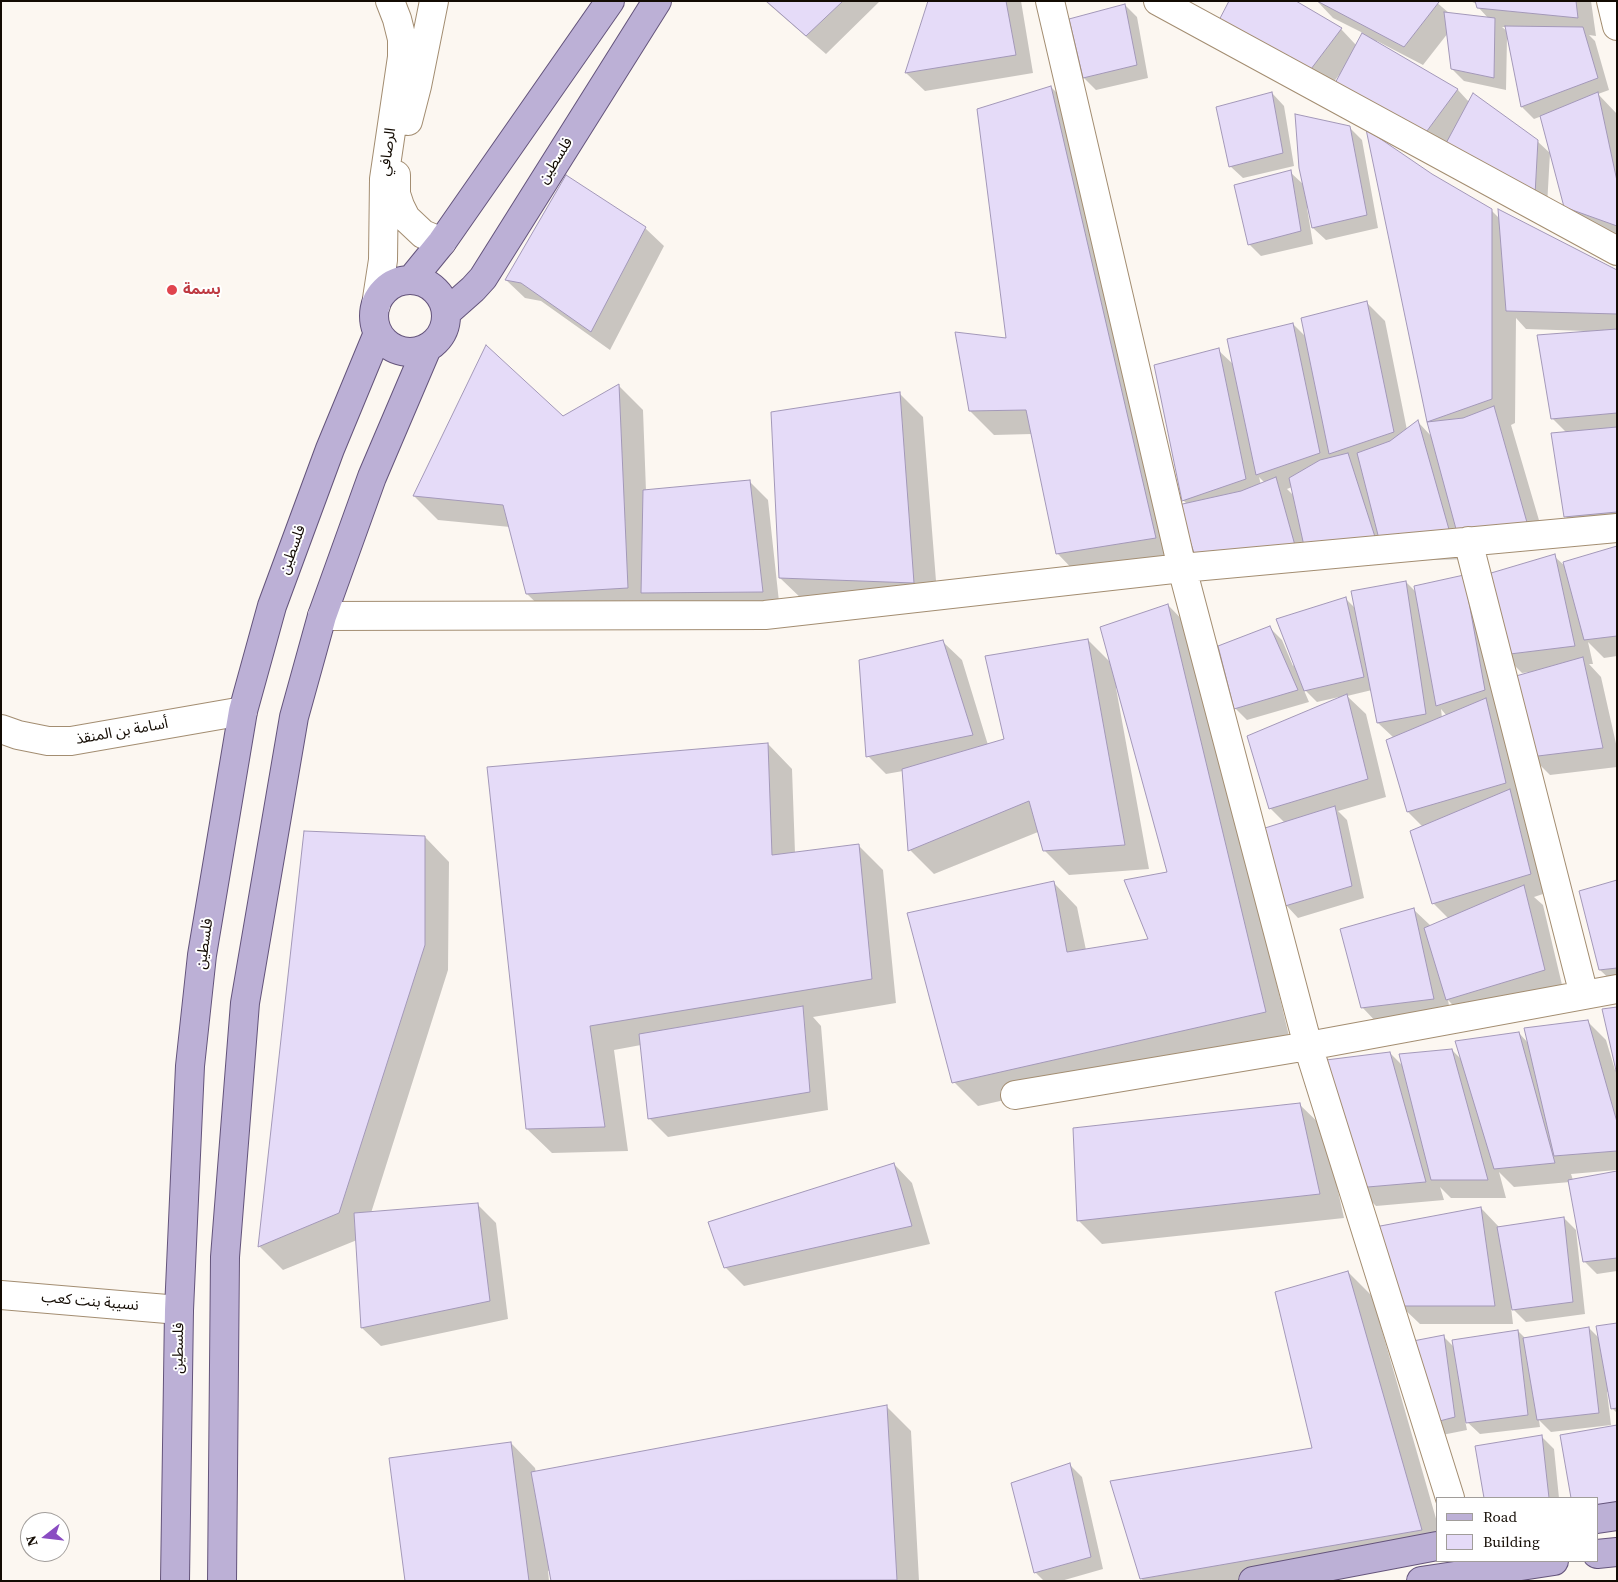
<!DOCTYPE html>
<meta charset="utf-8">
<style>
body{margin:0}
#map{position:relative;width:1618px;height:1582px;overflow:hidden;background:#fcf7f1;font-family:"Source Serif 4",serif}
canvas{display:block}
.frame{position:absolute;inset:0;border:2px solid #130b03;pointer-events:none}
.legend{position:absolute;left:1436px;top:1497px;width:162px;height:65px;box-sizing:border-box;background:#fff;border:1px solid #a19d9a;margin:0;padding:6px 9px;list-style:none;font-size:15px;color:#130b03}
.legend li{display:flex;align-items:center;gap:10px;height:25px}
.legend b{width:25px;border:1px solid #a19d9a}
.north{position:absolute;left:20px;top:1512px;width:50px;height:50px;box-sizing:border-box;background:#fff;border:1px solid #a19d9a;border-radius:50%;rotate:254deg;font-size:14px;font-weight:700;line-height:20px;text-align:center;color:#130b03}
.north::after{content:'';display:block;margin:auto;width:18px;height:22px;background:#8a4cc2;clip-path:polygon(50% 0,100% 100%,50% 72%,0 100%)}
</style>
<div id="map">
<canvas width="1618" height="1582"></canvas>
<div class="frame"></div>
<ul class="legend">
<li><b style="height:6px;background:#bcb0d6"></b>Road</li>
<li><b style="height:14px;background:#e5dbf8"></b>Building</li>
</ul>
<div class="north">N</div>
</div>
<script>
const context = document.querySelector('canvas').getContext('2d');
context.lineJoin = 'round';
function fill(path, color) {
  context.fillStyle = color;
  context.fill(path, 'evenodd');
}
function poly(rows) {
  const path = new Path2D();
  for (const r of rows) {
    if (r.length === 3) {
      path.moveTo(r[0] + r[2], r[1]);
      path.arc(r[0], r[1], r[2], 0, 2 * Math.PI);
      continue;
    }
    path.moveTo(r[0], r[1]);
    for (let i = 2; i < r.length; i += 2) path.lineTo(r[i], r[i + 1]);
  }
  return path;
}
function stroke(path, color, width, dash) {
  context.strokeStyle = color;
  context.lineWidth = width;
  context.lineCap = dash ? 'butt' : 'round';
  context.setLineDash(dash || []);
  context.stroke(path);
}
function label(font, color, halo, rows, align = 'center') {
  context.font = font + ' "Source Serif 4","Noto Sans Arabic",serif';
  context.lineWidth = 4;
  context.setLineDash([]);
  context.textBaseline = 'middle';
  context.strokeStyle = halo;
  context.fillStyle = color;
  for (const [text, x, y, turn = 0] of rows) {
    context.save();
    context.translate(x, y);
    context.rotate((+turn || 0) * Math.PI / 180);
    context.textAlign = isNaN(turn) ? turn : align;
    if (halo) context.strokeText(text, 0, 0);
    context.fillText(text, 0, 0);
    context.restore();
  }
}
fill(poly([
 [765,1,880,1,826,54],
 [929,1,1021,1,1033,73,925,91,906,73],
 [1317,1,1435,1,1449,13,1489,19,1478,7,1477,4,1470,1,1591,1,1596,36,1589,35,1595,41,1609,90,1598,94,1617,114,1617,237,1584,225,1565,206,1542,116,1534,119,1522,107,1508,37,1507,37,1506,90,1464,81,1452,69,1448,33,1423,65,1377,41,1376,43,1458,90,1469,102,1537,141,1550,153,1547,206,1458,159,1339,75,1327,91,1236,44,1341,29,1356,45,1363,33,1333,18],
 [1502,27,1506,27,1508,32],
 [1125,5,1137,17,1148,78,1096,90,1084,78],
 [1051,87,1075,111,1179,562,1081,578,1057,553,1032,434,994,435,970,411,1007,339],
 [1272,93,1284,106,1294,166,1243,178,1230,166],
 [1349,127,1362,140,1378,228,1326,240,1313,228,1309,208,1307,208,1313,244,1261,256,1249,244,1290,172,1304,185],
 [1432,176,1491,210,1500,219,1617,271,1617,532,1584,535,1565,516,1567,433,1552,418,1586,331,1526,329,1516,318,1515,423,1511,425,1546,544,1476,547,1470,559,1400,561,1314,567,1187,504,1183,500,1218,350,1234,365,1293,324,1307,338,1367,303,1385,321,1407,430,1418,422,1432,437,1428,421],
 [1259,477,1265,483,1261,485],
 [1292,487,1295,497,1287,489],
 [645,228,664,246,610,350,541,301,525,298,506,280],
 [487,347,563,418,619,386,643,410,646,491,749,481,768,500,780,611,552,618,527,594,510,527,438,520,414,496],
 [899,393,923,417,938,606,805,602,780,578],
 [1617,547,1617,656,1604,658,1588,642,1593,664,1589,664,1601,677,1617,748,1617,767,1550,775,1531,756,1530,672,1522,673,1503,654,1554,556,1566,567],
 [1463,577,1503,708,1496,710,1504,718,1549,892,1534,897,1543,905,1563,989,1465,1018,1448,1000,1451,1017,1380,1026,1362,1007,1413,909,1431,926,1449,919,1433,903,1423,827,1408,812,1394,738,1378,723,1372,690,1347,696,1366,714,1386,797,1338,811,1347,820,1364,898,1298,918,1286,905,1285,823,1270,808,1339,697,1317,702,1303,688,1309,702,1247,720,1235,708,1270,628,1282,640,1293,666,1346,599,1355,608,1406,582,1417,593],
 [1441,709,1447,716,1442,718],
 [1168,605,1192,630,1289,1036,978,1106,954,1082,1053,882,1077,907,1086,950,1149,940,1168,873,1118,688,1116,688,1149,869,1069,875,1044,850,1038,832,934,874,910,850,903,771,886,774,868,756,943,642,962,660,988,745,1006,740,1088,640,1112,664],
 [768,744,792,769,795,853,859,846,883,870,896,1003,813,1017,821,1026,828,1110,668,1137,649,1118,641,1045,614,1050,628,1151,552,1153,527,1129,488,768],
 [425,837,449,862,448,970,371,1213,478,1205,496,1223,508,1319,381,1346,362,1328,357,1240,283,1270,259,1246],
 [1617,881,1617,986,1600,970],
 [1617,1008,1617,1170,1571,1174,1573,1180,1617,1173,1617,1271,1597,1274,1584,1261,1570,1182,1514,1187,1499,1172,1506,1198,1451,1198,1440,1187,1444,1200,1376,1206,1357,1187,1390,1053,1404,1067,1452,1050,1463,1061,1519,1033,1529,1044,1587,1021,1606,1040,1615,1070,1617,1069],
 [1299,1104,1324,1128,1344,1218,1102,1244,1078,1220],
 [894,1164,912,1183,930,1244,744,1286,725,1267],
 [1481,1208,1499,1227,1564,1218,1576,1230,1585,1314,1526,1322,1511,1307,1513,1324,1420,1324,1401,1306],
 [1348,1272,1372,1296,1437,1522,1437,1555,1293,1581,1143,1581,1142,1579,1111,1482,1313,1449],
 [1617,1324,1617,1413,1612,1408,1609,1391,1607,1392,1611,1425,1551,1432,1539,1420,1540,1427,1480,1434,1465,1420,1467,1430,1442,1435,1429,1423,1443,1336,1454,1347,1518,1331,1526,1339,1589,1328,1600,1339],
 [887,1407,911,1431,919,1581,552,1581,550,1570,548,1571,549,1581,406,1581,511,1443,535,1468,536,1473],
 [1541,1436,1554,1449,1559,1498,1486,1498,1476,1447],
 [1070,1465,1082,1477,1103,1569,1061,1581,1044,1581,1035,1572]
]), '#0003');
const building = poly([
 [766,1,843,1,806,36,766,1],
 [928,1,1006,1,1016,55,905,73,928,1],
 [1229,1,1296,1,1342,28,1308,73,1216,26,1229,1],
 [1317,1,1438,1,1439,2,1404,47,1317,1],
 [1475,1,1576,1,1578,18,1477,8,1475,1],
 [1125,4,1137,65,1083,78,1069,19,1125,4],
 [1444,12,1495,18,1494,78,1451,69,1444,12],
 [1505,26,1583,27,1598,78,1521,107,1505,26],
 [1362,33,1458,89,1424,135,1333,87,1362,33],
 [1051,86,1156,538,1056,554,1026,410,969,411,955,332,1006,338,977,109,1051,86],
 [1272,92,1283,153,1229,167,1216,107,1272,92],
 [1598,92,1617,181,1617,226,1564,207,1540,116,1598,92],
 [1473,93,1538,140,1535,195,1444,147,1473,93],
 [1295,114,1350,126,1367,215,1312,228,1299,168,1295,114],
 [1366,129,1432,174,1492,209,1492,399,1427,422,1366,129],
 [1291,170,1301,231,1248,245,1234,185,1291,170],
 [566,175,646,227,591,332,521,283,505,280,566,175],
 [1498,209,1617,270,1617,314,1506,311,1498,209],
 [1367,301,1394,432,1329,454,1301,318,1367,301],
 [1293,323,1320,453,1256,475,1227,339,1293,323],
 [1617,329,1617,413,1551,419,1537,335,1617,329],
 [486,345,563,416,619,384,628,588,526,594,503,505,413,496,486,345],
 [1219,348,1246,479,1182,501,1154,365,1219,348],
 [900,392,914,583,779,578,771,412,900,392],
 [1494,406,1528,526,1456,529,1427,422,1463,418,1494,406],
 [1418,420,1452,540,1380,543,1357,453,1390,441,1418,420],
 [1617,427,1617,512,1564,517,1551,433,1617,427],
 [1348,453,1377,543,1304,546,1289,478,1320,460,1348,453],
 [1276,477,1296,549,1195,556,1178,505,1241,491,1276,477],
 [750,480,763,592,641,593,643,490,750,480],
 [1617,546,1617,636,1584,640,1563,562,1617,546],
 [1555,554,1575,646,1502,655,1481,576,1555,554],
 [1464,575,1485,690,1436,706,1414,586,1464,575],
 [1406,581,1426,714,1377,723,1351,591,1406,581],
 [1346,597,1364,677,1304,691,1276,619,1346,597],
 [1168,604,1266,1012,952,1083,907,913,1054,881,1067,952,1148,939,1124,880,1167,872,1100,627,1168,604],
 [1270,626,1298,690,1234,709,1218,646,1270,626],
 [1088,639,1125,845,1043,851,1029,801,908,851,902,769,1004,739,985,656,1088,639],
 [943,640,973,735,866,757,859,660,943,640],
 [1583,657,1603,748,1530,757,1509,678,1583,657],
 [1347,694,1368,779,1269,809,1247,736,1347,694],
 [1486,698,1506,783,1407,812,1386,740,1486,698],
 [768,743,772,855,859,844,872,979,590,1026,605,1127,526,1129,487,767,768,743],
 [1510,789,1531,874,1432,904,1410,831,1510,789],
 [1335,806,1352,886,1285,906,1265,828,1335,806],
 [304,831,425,836,425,945,339,1213,258,1247,304,831],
 [1617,880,1617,968,1599,970,1579,891,1617,880],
 [1524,885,1545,970,1446,1000,1424,928,1524,885],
 [1414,908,1434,999,1361,1008,1340,929,1414,908],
 [803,1006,810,1092,648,1119,639,1034,803,1006],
 [1617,1007,1617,1075,1602,1009,1617,1007],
 [1588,1020,1617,1122,1617,1151,1554,1156,1524,1028,1588,1020],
 [1519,1032,1555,1163,1494,1169,1455,1041,1519,1032],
 [1452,1049,1488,1180,1431,1180,1399,1054,1452,1049],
 [1390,1052,1426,1182,1356,1188,1326,1060,1390,1052],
 [1300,1103,1320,1194,1077,1221,1073,1128,1300,1103],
 [894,1163,912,1226,724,1268,708,1222,894,1163],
 [1617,1171,1617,1258,1583,1262,1568,1180,1617,1171],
 [478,1203,490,1301,361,1328,354,1213,478,1203],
 [1481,1207,1495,1306,1400,1306,1375,1227,1481,1207],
 [1564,1217,1573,1302,1512,1310,1497,1227,1564,1217],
 [1348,1271,1422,1530,1140,1579,1110,1481,1312,1448,1275,1292,1348,1271],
 [1617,1323,1617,1408,1611,1409,1596,1326,1617,1323],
 [1589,1327,1599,1413,1537,1420,1523,1338,1589,1327],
 [1518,1330,1528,1415,1466,1423,1452,1340,1518,1330],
 [1444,1335,1455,1417,1428,1424,1413,1341,1444,1335],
 [887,1405,897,1580,551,1581,531,1472,887,1405],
 [1617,1425,1617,1512,1597,1515,1597,1498,1571,1498,1560,1435,1617,1425],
 [1542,1435,1549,1498,1484,1498,1475,1446,1542,1435],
 [511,1442,529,1581,405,1581,389,1458,511,1442],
 [1070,1463,1091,1557,1034,1573,1011,1483,1070,1463]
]);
fill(building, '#e5dbf8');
stroke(building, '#a398b8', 1);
const minor = poly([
 [1050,1,1182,568,1308,1046,1450,1498],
 [1158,1,1617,251],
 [1611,1,1617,26],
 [408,121,417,86,434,1],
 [396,175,396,194,400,206,406,218,423,234,442,242],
 [376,305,383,260,384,179,402,57,402,39,397,19,390,1],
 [1468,541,1584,995],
 [322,616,765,615,1182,568,1617,528],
 [1,729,18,735,48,741,71,741,243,711],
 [1015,1095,1308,1046,1617,989],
 [1,1295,179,1310]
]);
const major = poly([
 [411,280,442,242,610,1],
 [410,316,36],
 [447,312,473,289,483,278,657,1],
 [1597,1519,1617,1516],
 [1597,1554,1617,1552],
 [175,1581,179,1310,190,1066,202,955,243,711,272,606,330,449,378,333],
 [222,1581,225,1257,245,1003,294,717,322,616,372,477,427,348],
 [1253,1581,1437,1546],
 [1421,1581,1554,1561]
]);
stroke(minor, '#a38d71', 30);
stroke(major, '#64547b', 30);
stroke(minor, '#fff', 28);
stroke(major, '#bcb0d6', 28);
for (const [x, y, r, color] of [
 [172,290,6,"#e0444e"]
]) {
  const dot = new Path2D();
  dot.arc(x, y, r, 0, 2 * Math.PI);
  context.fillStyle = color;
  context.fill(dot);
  stroke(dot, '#fff', 2);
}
label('15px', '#130b03', '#fff', [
 ["الرصافي",388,152,-82],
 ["فلسطين",556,161,-58],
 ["فلسطين",293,550,-70],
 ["أسامة بن المنقذ",122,732,-10],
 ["فلسطين",205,944,-82],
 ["نسيبة بنت كعب",90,1302,5],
 ["فلسطين",179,1348,-89]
]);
label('bold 15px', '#be3a42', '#fff', [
 ["بسمة",183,290]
], 'left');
</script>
